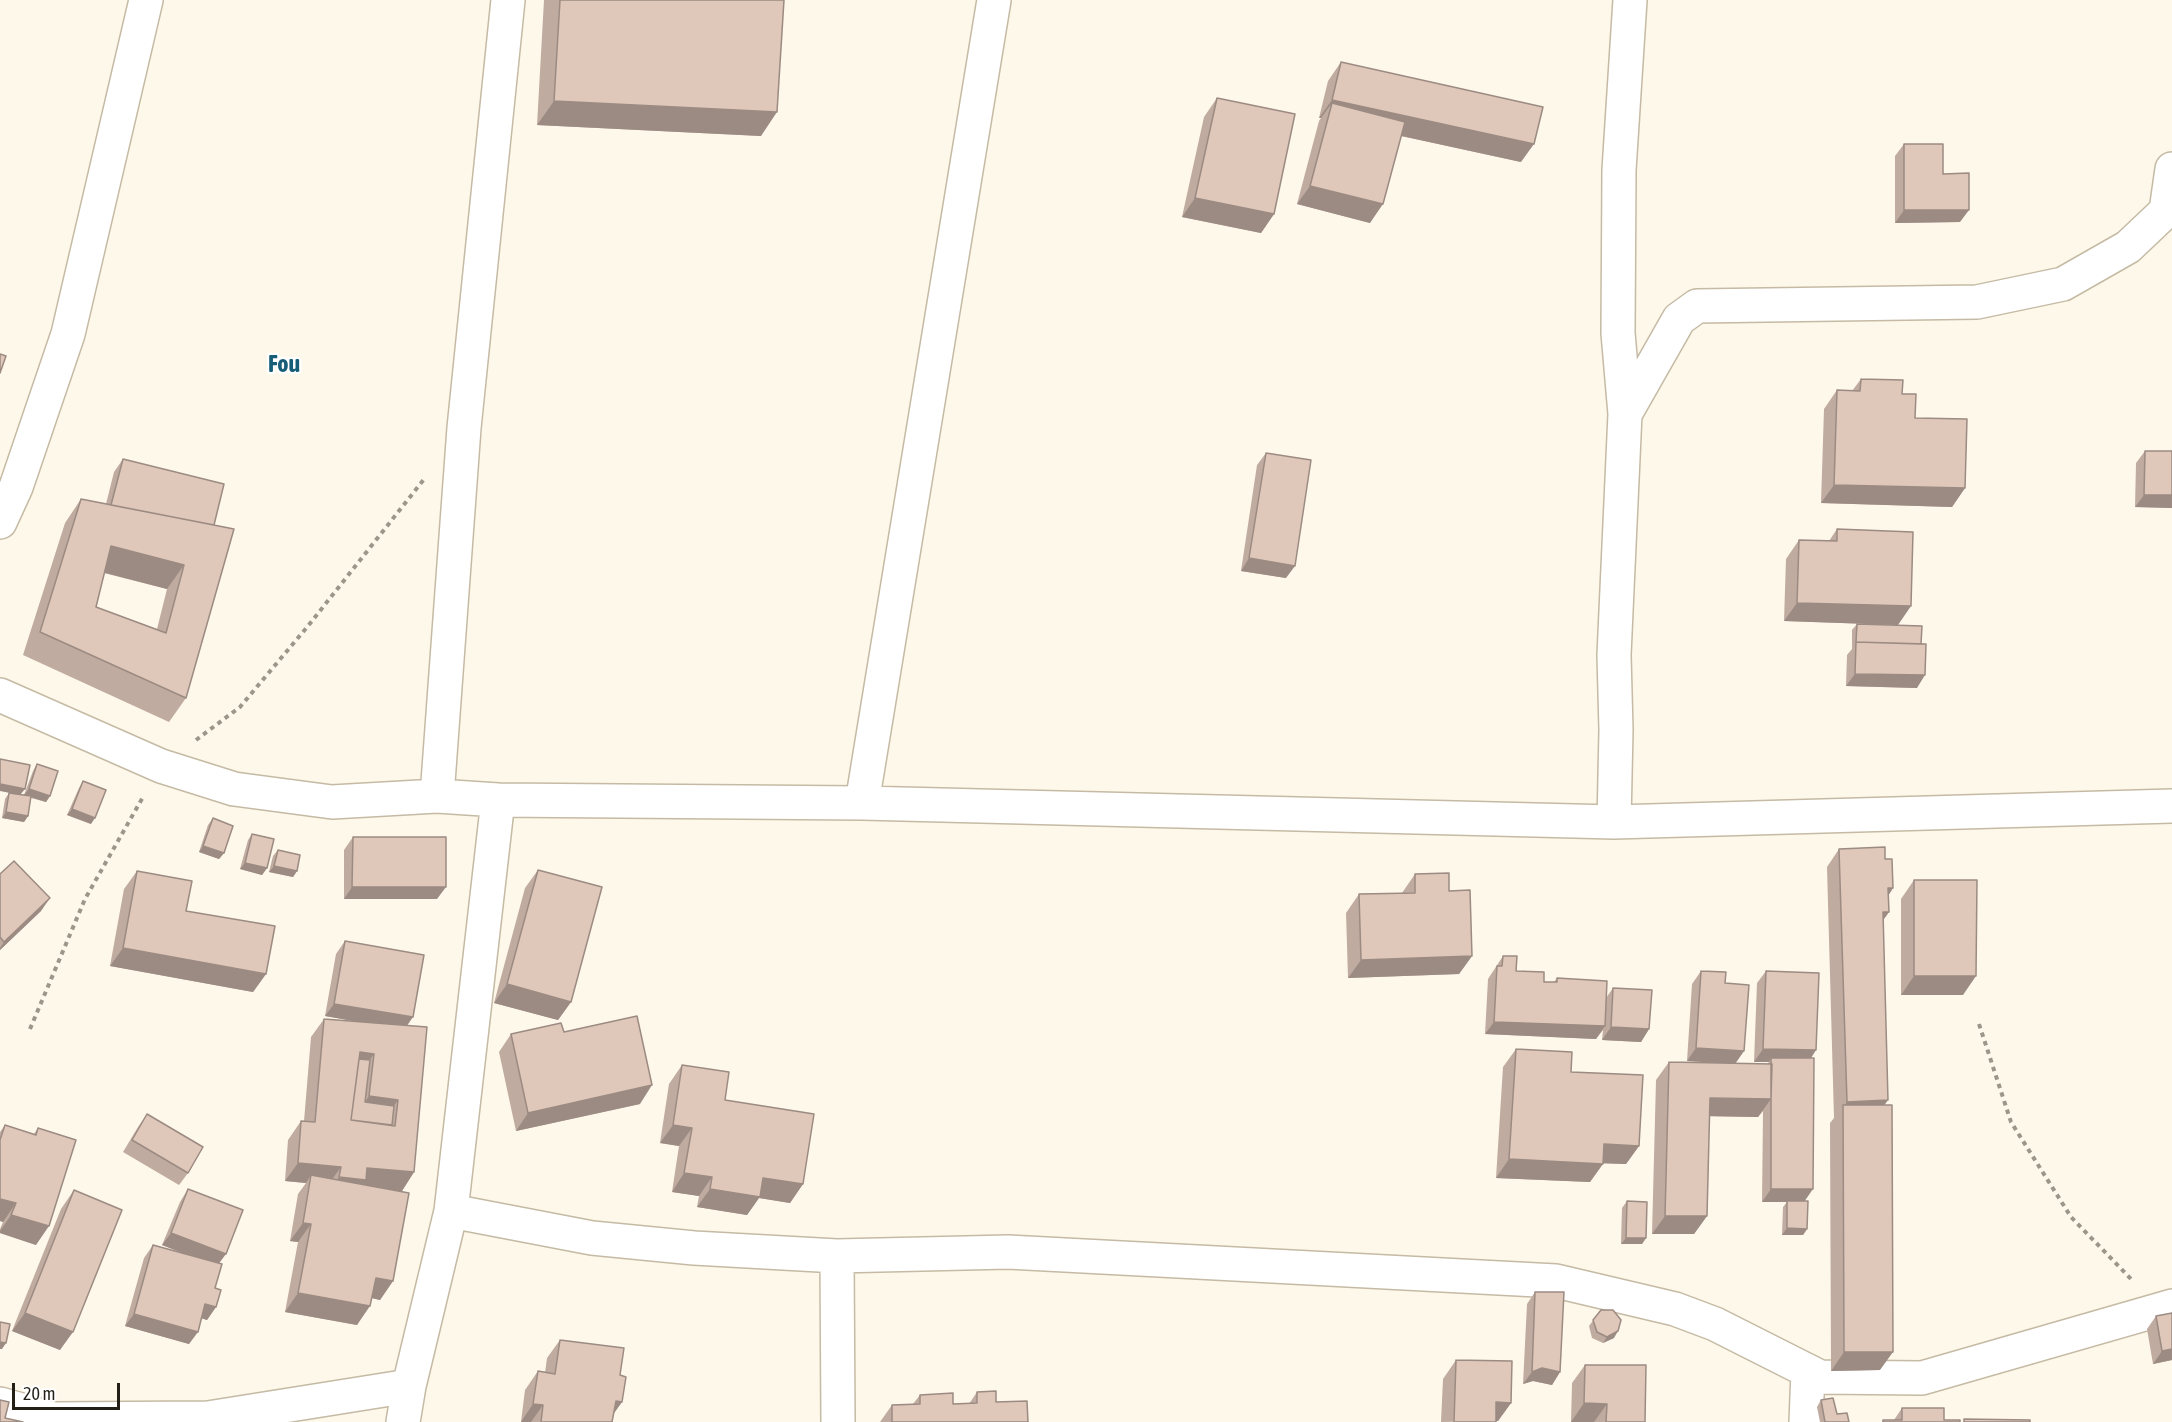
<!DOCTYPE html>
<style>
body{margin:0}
#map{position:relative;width:2172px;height:1422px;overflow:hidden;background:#fef8ea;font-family:"Asap Condensed",sans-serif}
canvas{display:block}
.scale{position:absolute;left:12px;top:1383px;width:108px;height:27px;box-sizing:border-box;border:3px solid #231f17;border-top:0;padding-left:8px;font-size:18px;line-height:21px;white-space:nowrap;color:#231f17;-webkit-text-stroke:4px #fff;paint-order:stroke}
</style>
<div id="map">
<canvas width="2172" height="1422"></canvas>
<div class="scale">20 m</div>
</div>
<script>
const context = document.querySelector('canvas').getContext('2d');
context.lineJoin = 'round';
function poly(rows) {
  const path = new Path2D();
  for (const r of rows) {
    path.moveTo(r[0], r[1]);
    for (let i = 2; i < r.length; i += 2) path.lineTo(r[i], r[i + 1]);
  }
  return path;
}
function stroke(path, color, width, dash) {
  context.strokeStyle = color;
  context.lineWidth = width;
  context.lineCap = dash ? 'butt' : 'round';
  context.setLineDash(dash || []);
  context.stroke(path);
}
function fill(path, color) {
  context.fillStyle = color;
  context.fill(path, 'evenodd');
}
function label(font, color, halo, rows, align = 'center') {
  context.font = font + ' "Asap Condensed",sans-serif';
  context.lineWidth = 4.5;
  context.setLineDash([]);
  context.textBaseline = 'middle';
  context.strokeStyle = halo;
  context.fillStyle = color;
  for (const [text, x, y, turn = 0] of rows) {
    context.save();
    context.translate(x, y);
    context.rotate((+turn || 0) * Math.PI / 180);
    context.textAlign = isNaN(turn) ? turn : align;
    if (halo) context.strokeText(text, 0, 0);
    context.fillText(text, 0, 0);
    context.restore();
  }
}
const minor = poly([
 [1625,414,1679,319,1697,306,1977,302,2063,284,2128,247,2166,211,2172,169],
 [0,522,16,487,68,334,146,0],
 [0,695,161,766,234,789,332,802,437,796,498,800,862,803,1614,822,2172,806],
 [437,796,464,428,508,0],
 [862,803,994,0],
 [1614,822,1616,730,1614,655,1625,414,1618,333,1619,170,1630,0],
 [451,1211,592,1238,694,1248,837,1256,1008,1252,1556,1281,1675,1309,1715,1324,1820,1377,1922,1378,2172,1306],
 [837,1256,838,1422],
 [0,1404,53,1419,208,1418,409,1386],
 [403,1422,409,1386,451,1211,498,800],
 [1806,1422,1808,1371]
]);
stroke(minor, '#c5baa4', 36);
stroke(poly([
 [196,740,240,707,308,626,425,478],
 [1979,1024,2011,1122,2071,1217,2133,1281],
 [30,1029,85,899,143,797]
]), '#9b968a', 4, [4.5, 4.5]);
stroke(minor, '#fff', 33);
fill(poly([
 [544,0,784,0,761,136,537,125],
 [1341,62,1521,162,1401,136,1370,223,1297,204,1319,121,1321,118,1319,118,1328,81],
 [1217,98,1274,214,1261,233,1182,217,1204,117],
 [1904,144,1943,174,1960,222,1895,223,1895,156],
 [1861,379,1902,394,1915,418,1965,488,1952,507,1821,503,1824,409,1837,390,1852,391],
 [2145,451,2172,508,2135,507,2136,463],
 [1266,453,1286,578,1241,571,1257,465],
 [123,459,214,525,186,698,169,722,23,655,65,523,81,499,106,504,114,472],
 [104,573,167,589,157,629,96,607],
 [1837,529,1898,625,1784,621,1786,559,1799,540,1829,541],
 [1857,624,1917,688,1846,686,1847,655,1852,649,1852,630],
 [37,764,50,796,46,802,31,798,28,816,24,822,2,818,5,799,9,793,24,795,33,771],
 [83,781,91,824,67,815,79,788],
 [213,818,224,853,219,859,199,852,208,825],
 [252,834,267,868,262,875,240,869,248,840],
 [353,837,437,899,344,899,344,850],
 [1839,849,1885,859,1893,888,1888,896,1889,912,1883,920,1888,1100,1884,1105,1880,1370,1831,1371,1830,1123,1834,1118,1827,867],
 [278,850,297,871,293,877,269,872,273,856],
 [538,870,571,1002,558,1020,494,1003,525,888],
 [137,871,266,974,253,992,110,966,124,889],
 [0,874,41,911,0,950],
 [1415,874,1449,891,1472,956,1459,974,1348,978,1346,913,1359,894,1402,893],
 [1914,880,1963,995,1901,995,1901,899],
 [345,941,407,1025,414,1172,402,1191,393,1281,380,1300,372,1298,357,1325,285,1312,298,1242,290,1241,298,1194,306,1183,285,1181,288,1140,301,1121,304,1121,311,1037,324,1019,353,1021,325,1016,336,954],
 [1503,956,1516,971,1544,982,1554,982,1557,978,1606,998,1613,988,1649,1029,1641,1042,1602,1040,1603,1030,1596,1039,1485,1034,1488,979],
 [1701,971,1725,983,1744,1051,1735,1063,1767,1064,1769,1062,1754,1062,1757,983,1766,971,1811,1058,1805,1201,1807,1229,1803,1235,1782,1235,1783,1207,1787,1202,1762,1202,1763,1111,1758,1117,1709,1116,1707,1216,1694,1234,1652,1234,1656,1080,1669,1062,1721,1063,1687,1061,1692,984],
 [564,1032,640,1104,516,1131,499,1052,511,1034],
 [1516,1049,1639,1146,1626,1164,1603,1163,1590,1182,1496,1178,1503,1067],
 [682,1065,725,1100,803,1184,790,1203,759,1198,747,1215,697,1207,699,1196,672,1192,679,1146,660,1143,669,1084],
 [147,1114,188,1173,179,1185,123,1152,138,1127],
 [5,1125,34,1134,38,1128,36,1245,0,1233,0,1229,3,1222,0,1221,0,1132],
 [188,1189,219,1263,215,1288,216,1307,207,1320,202,1318,189,1344,125,1326,144,1258,153,1245,184,1254,162,1245,180,1202],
 [74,1190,60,1350,12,1331,61,1209],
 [1627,1201,1646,1238,1642,1244,1621,1244,1622,1208],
 [1535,1292,1560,1372,1552,1385,1533,1381,1523,1384,1527,1304],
 [1601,1310,1614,1338,1603,1343,1592,1338,1589,1326],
 [2156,1316,2172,1360,2153,1364,2147,1329],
 [560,1340,620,1375,622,1402,614,1413,612,1422,521,1422,525,1390,538,1371,545,1373,547,1358],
 [1456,1360,1511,1403,1498,1421,1441,1422,1443,1379],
 [1585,1365,1645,1422,1571,1422,1572,1383],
 [977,1392,996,1402,1028,1422,880,1422,892,1405,913,1404,920,1395,953,1404,969,1404],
 [1821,1400,1837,1414,1849,1422,1820,1422,1817,1407],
 [1902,1408,1944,1420,1960,1422,1882,1422,1883,1420,1894,1420]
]), '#c0aba0');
fill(poly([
 [1332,100,1534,144,1521,162,1328,120,1332,103,1321,118,1319,118],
 [554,101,777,112,761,136,537,125],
 [1310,186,1383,204,1370,223,1297,204],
 [1195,198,1274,214,1261,233,1182,217],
 [1904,210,1969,210,1960,222,1895,223],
 [1834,485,1965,488,1952,507,1821,503],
 [2144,495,2172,495,2172,508,2135,507],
 [111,546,184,565,167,589,94,570],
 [1249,558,1295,566,1286,578,1241,571],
 [1797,603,1911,606,1898,625,1784,621],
 [1855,674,1925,675,1917,688,1846,686],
 [0,784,25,789,20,795,0,791],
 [29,789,50,796,46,802,24,795],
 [72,809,95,818,91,824,67,815],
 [6,812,28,816,24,822,2,818],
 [203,846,224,853,219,859,199,852],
 [245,863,267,868,262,875,240,869],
 [274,866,297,871,293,877,269,872],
 [352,887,446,887,437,899,344,899],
 [1888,888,1893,888,1881,907],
 [50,898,41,911,0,950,0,948,4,942],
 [1883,912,1889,912,1876,930],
 [123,948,266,974,253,992,110,966],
 [1472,956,1459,974,1348,978,1361,960],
 [1914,976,1976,976,1963,995,1901,995],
 [507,984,571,1002,558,1020,494,1003],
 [334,1004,413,1017,404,1030,325,1016],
 [1494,1022,1605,1026,1596,1039,1485,1034],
 [1611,1027,1649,1029,1641,1042,1602,1040],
 [1696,1048,1744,1051,1735,1064,1687,1061],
 [1763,1049,1816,1050,1808,1063,1771,1058,1769,1062,1754,1062],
 [360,1052,374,1054,361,1072,354,1072],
 [652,1085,640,1104,516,1131,528,1113],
 [369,1096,398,1100,385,1119,356,1115],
 [1710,1098,1771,1099,1758,1117,1697,1116],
 [1888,1100,1875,1118,1843,1107,1847,1102],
 [673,1125,692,1128,679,1146,660,1143],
 [1604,1144,1639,1146,1626,1164,1591,1163],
 [1509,1159,1603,1164,1590,1182,1496,1178],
 [298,1163,341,1167,328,1185,311,1175,306,1183,285,1181],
 [367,1168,414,1172,402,1191,327,1195,339,1177],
 [684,1173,712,1177,699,1196,672,1192],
 [763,1178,803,1184,790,1203,759,1198,747,1215,697,1207,710,1189],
 [1771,1189,1813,1189,1804,1202,1762,1202],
 [0,1199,16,1203,3,1222,0,1221],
 [11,1215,49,1226,36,1245,0,1233,0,1231],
 [1665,1216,1707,1216,1694,1234,1652,1234],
 [303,1223,311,1224,298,1242,290,1241],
 [1787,1228,1807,1229,1803,1235,1782,1235],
 [171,1233,226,1254,217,1266,162,1245],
 [1626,1238,1646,1238,1642,1244,1621,1244],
 [376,1278,393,1281,380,1300,363,1296],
 [298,1293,370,1306,357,1325,285,1312],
 [205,1304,216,1307,207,1320,197,1317],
 [25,1313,73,1332,60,1350,12,1331],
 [134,1314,198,1332,189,1344,125,1326],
 [1618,1331,1614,1338,1603,1343,1607,1337],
 [0,1342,6,1343,2,1349,0,1349],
 [2172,1349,2172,1360,2153,1364,2162,1351],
 [1844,1352,1893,1352,1880,1370,1831,1371],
 [1542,1368,1560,1372,1552,1385,1533,1381,1523,1384,1532,1372],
 [616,1401,622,1402,609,1420],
 [1496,1402,1511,1403,1498,1421,1483,1421],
 [1584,1403,1607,1404,1594,1422,1571,1422],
 [533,1404,543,1405,531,1422,521,1422]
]), '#9c8b82');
const building = poly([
 [560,0,784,0,777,112,554,101,560,0],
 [1341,62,1543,107,1534,144,1332,100,1341,62],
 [1217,98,1295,114,1274,214,1195,198,1217,98],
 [1332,103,1405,122,1383,204,1310,186,1332,103],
 [1904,144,1943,144,1943,174,1969,173,1969,210,1904,210,1904,144],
 [0,354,6,356,0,373,0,354],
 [1861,379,1903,380,1902,394,1916,394,1915,418,1967,419,1965,488,1834,485,1837,390,1860,391,1861,379],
 [2145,451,2172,451,2172,495,2144,495,2145,451],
 [1266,453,1311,460,1295,566,1249,558,1266,453],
 [123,459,224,484,214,525,111,505,123,459],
 [81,499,234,529,186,698,40,632,81,499],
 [111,546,184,565,166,633,96,607,111,546],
 [1837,529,1913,532,1911,606,1797,603,1799,540,1837,541,1837,529],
 [1857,624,1922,626,1921,644,1856,642,1857,624],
 [1856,642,1926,644,1925,675,1855,674,1856,642],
 [0,759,30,765,25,789,0,784,0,759],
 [37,764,58,771,50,796,29,789,37,764],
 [83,781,106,790,95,818,72,809,83,781],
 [9,793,31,796,28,816,6,812,9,793],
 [213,818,233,826,224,853,203,846,213,818],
 [252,834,274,839,267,868,245,863,252,834],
 [353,837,446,837,446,887,352,887,353,837],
 [1885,847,1885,859,1892,859,1893,888,1888,888,1889,912,1883,912,1888,1100,1847,1102,1839,849,1885,847],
 [278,850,300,855,297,871,274,866,278,850],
 [14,861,50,898,4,942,0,937,0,874,14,861],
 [538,870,602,887,571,1002,507,984,538,870],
 [137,871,192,881,186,911,275,926,266,974,123,948,137,871],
 [1449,873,1449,891,1470,890,1472,956,1361,960,1359,894,1415,893,1415,874,1449,873],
 [1914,880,1977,880,1976,976,1914,976,1914,880],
 [345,941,424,955,413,1017,334,1004,345,941],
 [1503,956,1517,956,1516,971,1544,972,1544,982,1557,982,1557,978,1607,981,1605,1026,1494,1022,1497,966,1502,966,1503,956],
 [1701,971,1726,972,1725,983,1749,985,1744,1051,1696,1048,1701,971],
 [1766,971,1819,973,1816,1050,1763,1049,1766,971],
 [1613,988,1652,990,1649,1029,1611,1027,1613,988],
 [637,1016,652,1085,528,1113,511,1034,561,1023,564,1032,637,1016],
 [324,1019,427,1027,414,1172,367,1168,366,1180,339,1177,341,1167,298,1163,301,1121,315,1122,324,1019],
 [360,1052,374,1054,369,1096,398,1100,395,1126,351,1120,360,1052],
 [1516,1049,1572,1052,1571,1072,1643,1075,1639,1146,1604,1144,1603,1164,1509,1159,1516,1049],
 [1771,1058,1814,1058,1813,1189,1771,1189,1771,1058],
 [359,1059,370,1060,365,1102,394,1106,392,1125,351,1120,359,1059],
 [1669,1062,1772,1064,1771,1099,1710,1098,1707,1216,1665,1216,1669,1062],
 [682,1065,729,1072,725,1100,814,1114,803,1184,763,1178,760,1197,710,1189,712,1177,684,1173,692,1128,673,1125,682,1065],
 [1843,1105,1892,1105,1893,1352,1844,1352,1843,1105],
 [147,1114,203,1147,188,1173,132,1140,147,1114],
 [5,1125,36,1135,38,1128,76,1140,49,1226,11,1215,16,1203,0,1199,0,1140,5,1125],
 [311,1175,409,1193,393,1281,376,1278,370,1306,298,1293,311,1224,303,1223,311,1175],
 [188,1189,243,1210,226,1254,171,1233,188,1189],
 [74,1190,122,1210,73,1332,25,1313,74,1190],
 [1627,1201,1647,1202,1646,1238,1626,1238,1627,1201],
 [1787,1201,1808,1201,1807,1229,1787,1228,1787,1201],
 [153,1245,222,1264,215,1288,221,1290,216,1307,205,1304,198,1332,134,1314,153,1245],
 [1535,1292,1564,1292,1560,1372,1542,1368,1532,1372,1535,1292],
 [1601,1310,1613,1310,1621,1320,1618,1331,1607,1337,1597,1332,1593,1320,1601,1310],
 [2172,1313,2172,1349,2162,1351,2156,1316,2172,1313],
 [0,1322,10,1324,6,1343,0,1342,0,1322],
 [560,1340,624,1348,620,1375,626,1377,622,1402,616,1401,612,1422,541,1422,543,1405,533,1404,538,1371,555,1374,560,1340],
 [1456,1360,1512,1361,1511,1403,1496,1402,1496,1422,1454,1422,1456,1360],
 [1585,1365,1646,1365,1645,1422,1606,1422,1607,1404,1584,1403,1585,1365],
 [996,1391,996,1402,1027,1401,1028,1422,892,1422,892,1405,920,1404,920,1395,953,1393,953,1404,977,1403,977,1392,996,1391],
 [1833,1398,1837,1414,1847,1413,1849,1422,1825,1422,1821,1400,1833,1398],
 [0,1400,9,1402,5,1418,23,1422,0,1422,0,1400],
 [1902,1408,1944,1408,1944,1420,1960,1420,1960,1422,1883,1422,1883,1420,1902,1420,1902,1408],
 [1964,1419,2030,1420,2030,1422,1964,1422,1964,1419]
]);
fill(building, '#dfc7ba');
stroke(building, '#9c8b82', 1.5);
label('bold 24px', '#165d78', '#fff', [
 ["Fou",284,364]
]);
</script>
